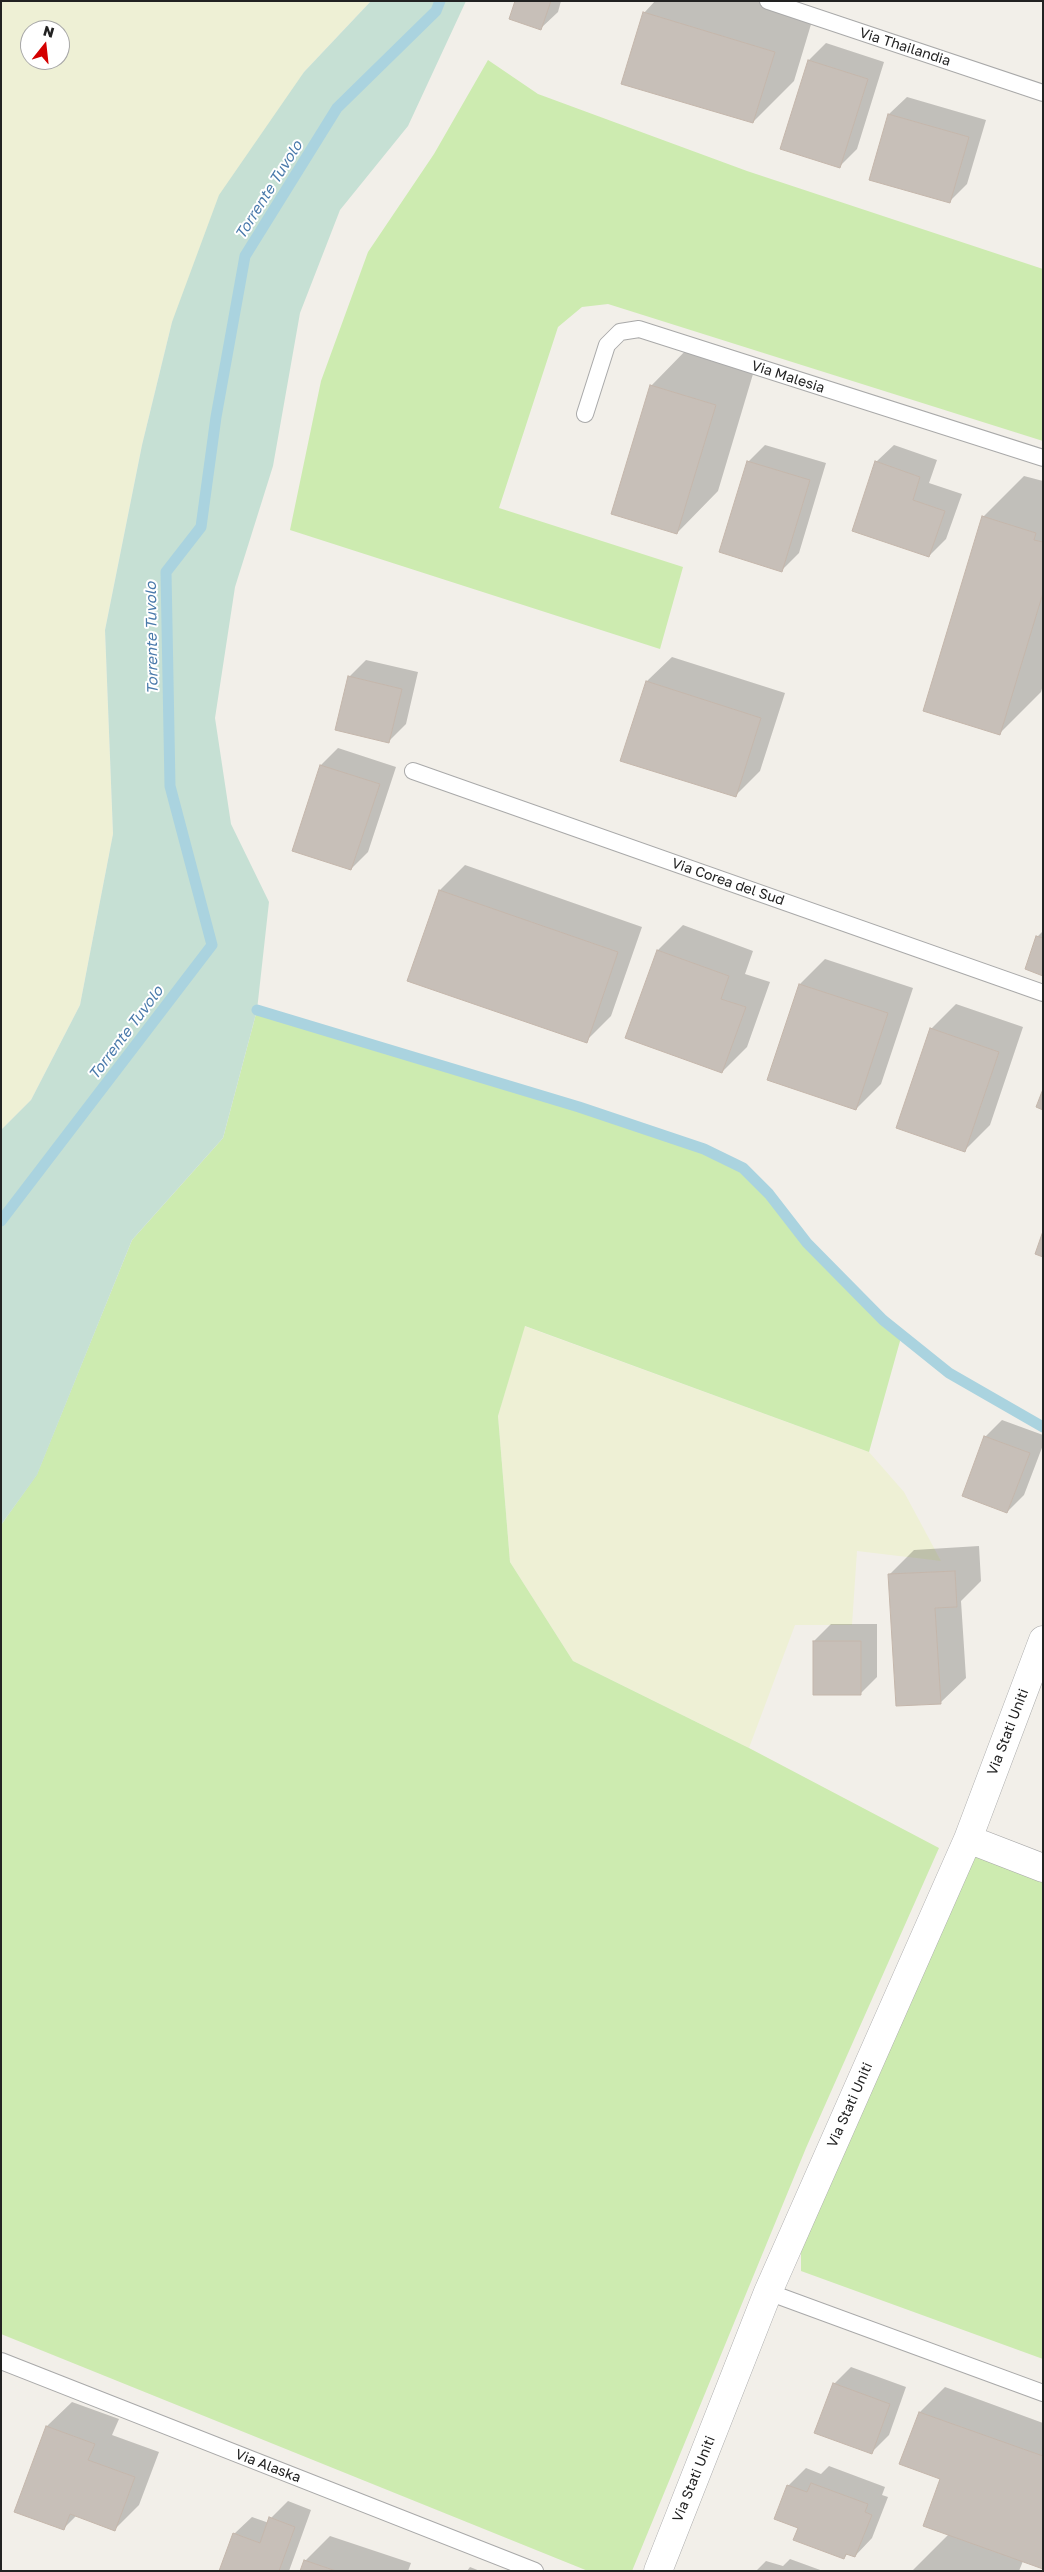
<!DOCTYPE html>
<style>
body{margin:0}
#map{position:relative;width:1044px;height:2572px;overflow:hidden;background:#f2efe9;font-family:"Golos Text",sans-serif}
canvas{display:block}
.frame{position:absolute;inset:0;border:2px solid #222;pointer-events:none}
.north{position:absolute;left:20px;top:20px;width:50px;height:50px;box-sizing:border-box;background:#fff;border:1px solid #a7a7a7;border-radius:50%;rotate:16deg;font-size:14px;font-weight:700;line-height:20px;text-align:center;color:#222}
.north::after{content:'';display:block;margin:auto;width:18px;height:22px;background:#d40000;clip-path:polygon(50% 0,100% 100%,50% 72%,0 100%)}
</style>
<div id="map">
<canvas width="1044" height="2572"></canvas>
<div class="frame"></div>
<div class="north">N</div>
</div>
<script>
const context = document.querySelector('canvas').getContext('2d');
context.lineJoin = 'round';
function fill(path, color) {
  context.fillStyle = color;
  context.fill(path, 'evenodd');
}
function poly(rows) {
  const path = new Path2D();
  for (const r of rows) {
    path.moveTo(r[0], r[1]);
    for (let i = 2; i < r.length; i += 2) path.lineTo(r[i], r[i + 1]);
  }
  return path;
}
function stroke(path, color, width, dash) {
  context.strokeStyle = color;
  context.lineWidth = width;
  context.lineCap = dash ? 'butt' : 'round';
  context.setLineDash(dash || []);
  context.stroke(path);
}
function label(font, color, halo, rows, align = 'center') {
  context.font = font + ' "Golos Text",sans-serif';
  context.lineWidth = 4;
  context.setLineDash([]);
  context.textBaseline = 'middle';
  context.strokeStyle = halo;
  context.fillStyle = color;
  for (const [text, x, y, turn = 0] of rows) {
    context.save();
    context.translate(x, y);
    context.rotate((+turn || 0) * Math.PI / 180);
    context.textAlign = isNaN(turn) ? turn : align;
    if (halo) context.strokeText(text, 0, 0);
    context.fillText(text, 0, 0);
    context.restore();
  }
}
fill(poly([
 [1,1,371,1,304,72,172,322,142,445,105,630,113,834,80,1005,31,1100,1,1130],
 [30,30,60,30,60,60,30,60],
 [524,1326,869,1452,904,1492,941,1561,857,1551,852,1625,795,1625,749,1748,573,1661,510,1562,498,1416]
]), '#eef0d5');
fill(poly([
 [488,60,538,94,747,171,1043,269,1043,441,608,304,582,307,558,327,499,508,683,567,660,649,290,530,321,381,368,252,434,154],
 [257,1010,579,1107,704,1149,743,1168,769,1194,807,1243,883,1320,902,1334,869,1452,525,1326,498,1416,510,1562,573,1661,749,1748,939,1848,806,2148,632,2571,588,2571,1,2334,1,1525,37,1474,132,1240,223,1138],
 [981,1854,1043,1880,1043,2359,801,2271,801,2247,970,1860]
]), '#cdebb0');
fill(poly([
 [371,1,466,1,408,126,340,210,300,313,273,466,235,587,215,718,231,824,269,902,257,1010,223,1138,132,1240,37,1475,1,1525,1,1130,31,1100,80,1005,113,834,105,630,142,445,172,322,219,195,304,72]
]), '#c6e0d4');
fill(poly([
 [517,1,561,1,558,12,540,29],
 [655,1,784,1,815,11,794,81,753,122,644,13],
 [826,43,884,62,857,149,840,166,809,60],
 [907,97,986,120,967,184,950,201,871,179,889,114],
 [692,344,756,364,718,491,677,533,651,386],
 [765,445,826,463,799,553,782,570,748,462],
 [894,445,937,460,929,483,962,494,946,539,929,556,876,462],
 [1024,476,1043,481,1043,685,1041,692,1000,733,983,517],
 [672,657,785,693,760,771,735,796,647,681],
 [366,660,418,672,406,724,389,741,349,677],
 [338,748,396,767,368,852,351,869,294,851,321,765],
 [465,865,642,927,611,1016,586,1041,409,980,440,890],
 [683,925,753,951,745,974,770,982,747,1047,722,1072,627,1037,658,950],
 [1043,931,1043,974,1037,937],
 [825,959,913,988,881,1084,856,1109,800,984],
 [956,1004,1023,1027,990,1125,965,1150,931,1029],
 [1002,1420,1043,1435,1043,1445,1024,1495,1007,1512,985,1437],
 [979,1546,981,1581,961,1601,966,1678,941,1702,897,1705,889,1575,914,1550],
 [831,1624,877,1624,877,1677,860,1694,814,1641],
 [851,2367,906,2387,889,2435,872,2452,834,2384],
 [945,2387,1043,2423,1043,2568,1023,2561,1019,2571,912,2571,949,2534,942,2478,901,2464,920,2412],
 [72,2402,119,2419,112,2435,159,2452,139,2505,114,2530,77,2515,63,2529,15,2511,47,2426],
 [829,2466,885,2487,882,2495,888,2497,872,2538,855,2556,848,2553,844,2558,800,2527,776,2518,789,2485,806,2468,821,2474],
 [288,2501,311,2510,289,2571,221,2571,234,2534,252,2517,269,2523,271,2518],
 [330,2536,411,2563,408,2571,302,2571,305,2561],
 [790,2559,823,2571,756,2571,766,2561,783,2566],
 [470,2567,480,2571,467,2571]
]), '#0003');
stroke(poly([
 [257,1010,579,1107,704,1149,743,1168,769,1194,807,1243,883,1320,949,1373,1043,1427],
 [1,1221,212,945,170,786,166,572,201,527,216,417,245,256,337,108,436,11,440,1]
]), '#aad3df', 11);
const building = poly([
 [515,1,551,1,541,30,509,19,515,1],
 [643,12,775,52,753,123,621,84,643,12],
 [808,60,868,79,840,168,780,149,808,60],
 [888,114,969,137,950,203,869,180,888,114],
 [650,385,716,405,677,534,611,514,650,385],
 [747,461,810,480,782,572,719,552,747,461],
 [875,461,920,477,913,500,945,511,929,557,852,531,875,461],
 [982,516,1036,533,1034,540,1043,542,1043,593,1000,735,923,711,982,516],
 [348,676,402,689,389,743,335,730,348,676],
 [646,681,761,718,736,797,620,761,646,681],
 [320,765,380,784,351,870,292,851,320,765],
 [439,890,618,952,587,1043,407,981,439,890],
 [1036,936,1043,938,1043,976,1025,969,1036,936],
 [657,950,729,976,721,999,746,1007,722,1073,625,1038,657,950],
 [799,984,888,1013,856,1110,767,1080,799,984],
 [930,1028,999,1052,965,1152,896,1128,930,1028],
 [1043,1089,1043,1110,1036,1107,1043,1089],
 [1043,1231,1043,1257,1035,1254,1043,1231],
 [984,1436,1030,1453,1007,1513,962,1496,984,1436],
 [955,1571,957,1607,935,1608,941,1704,896,1706,888,1574,955,1571],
 [813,1641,861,1641,861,1695,813,1695,813,1641],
 [833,2383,890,2404,872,2454,814,2433,833,2383],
 [919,2412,1043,2456,1043,2569,923,2526,940,2479,899,2464,919,2412],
 [46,2426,95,2444,88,2460,135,2477,115,2531,70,2514,64,2530,14,2512,46,2426],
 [811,2483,868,2504,865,2512,872,2515,855,2557,846,2554,844,2559,793,2540,798,2528,774,2519,787,2485,807,2492,811,2483],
 [269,2517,295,2527,279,2571,219,2571,233,2533,260,2543,269,2517],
 [304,2560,336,2571,300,2571,304,2560]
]);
fill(building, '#c7bfb8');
stroke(building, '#c4b6ab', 1);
const lane = poly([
 [768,1,1043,93],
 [585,414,607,345,620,332,639,329,1043,458],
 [413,771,1043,993],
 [768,2292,1043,2393],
 [1,2361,535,2571]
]);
const street = poly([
 [968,1839,1043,1868],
 [658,2571,768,2292,968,1839,1043,1640]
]);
stroke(lane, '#a9a9a9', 18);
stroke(street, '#a9a9a9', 29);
stroke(lane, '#fff', 16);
stroke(street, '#fff', 28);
label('14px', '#222', '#fff', [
 ["Via Thailandia",905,47,18],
 ["Via Malesia",788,377,18],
 ["Via Corea del Sud",728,882,19],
 ["Via Stati Uniti",1008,1732,-69],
 ["Via Stati Uniti",850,2105,-66],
 ["Via Alaska",268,2466,21],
 ["Via Stati Uniti",694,2479,-68]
]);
label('italic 15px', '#4a7aab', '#fff', [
 ["Torrente Tuvolo",269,190,-58],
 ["Torrente Tuvolo",152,638,-91],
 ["Torrente Tuvolo",126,1033,-53]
]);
</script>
